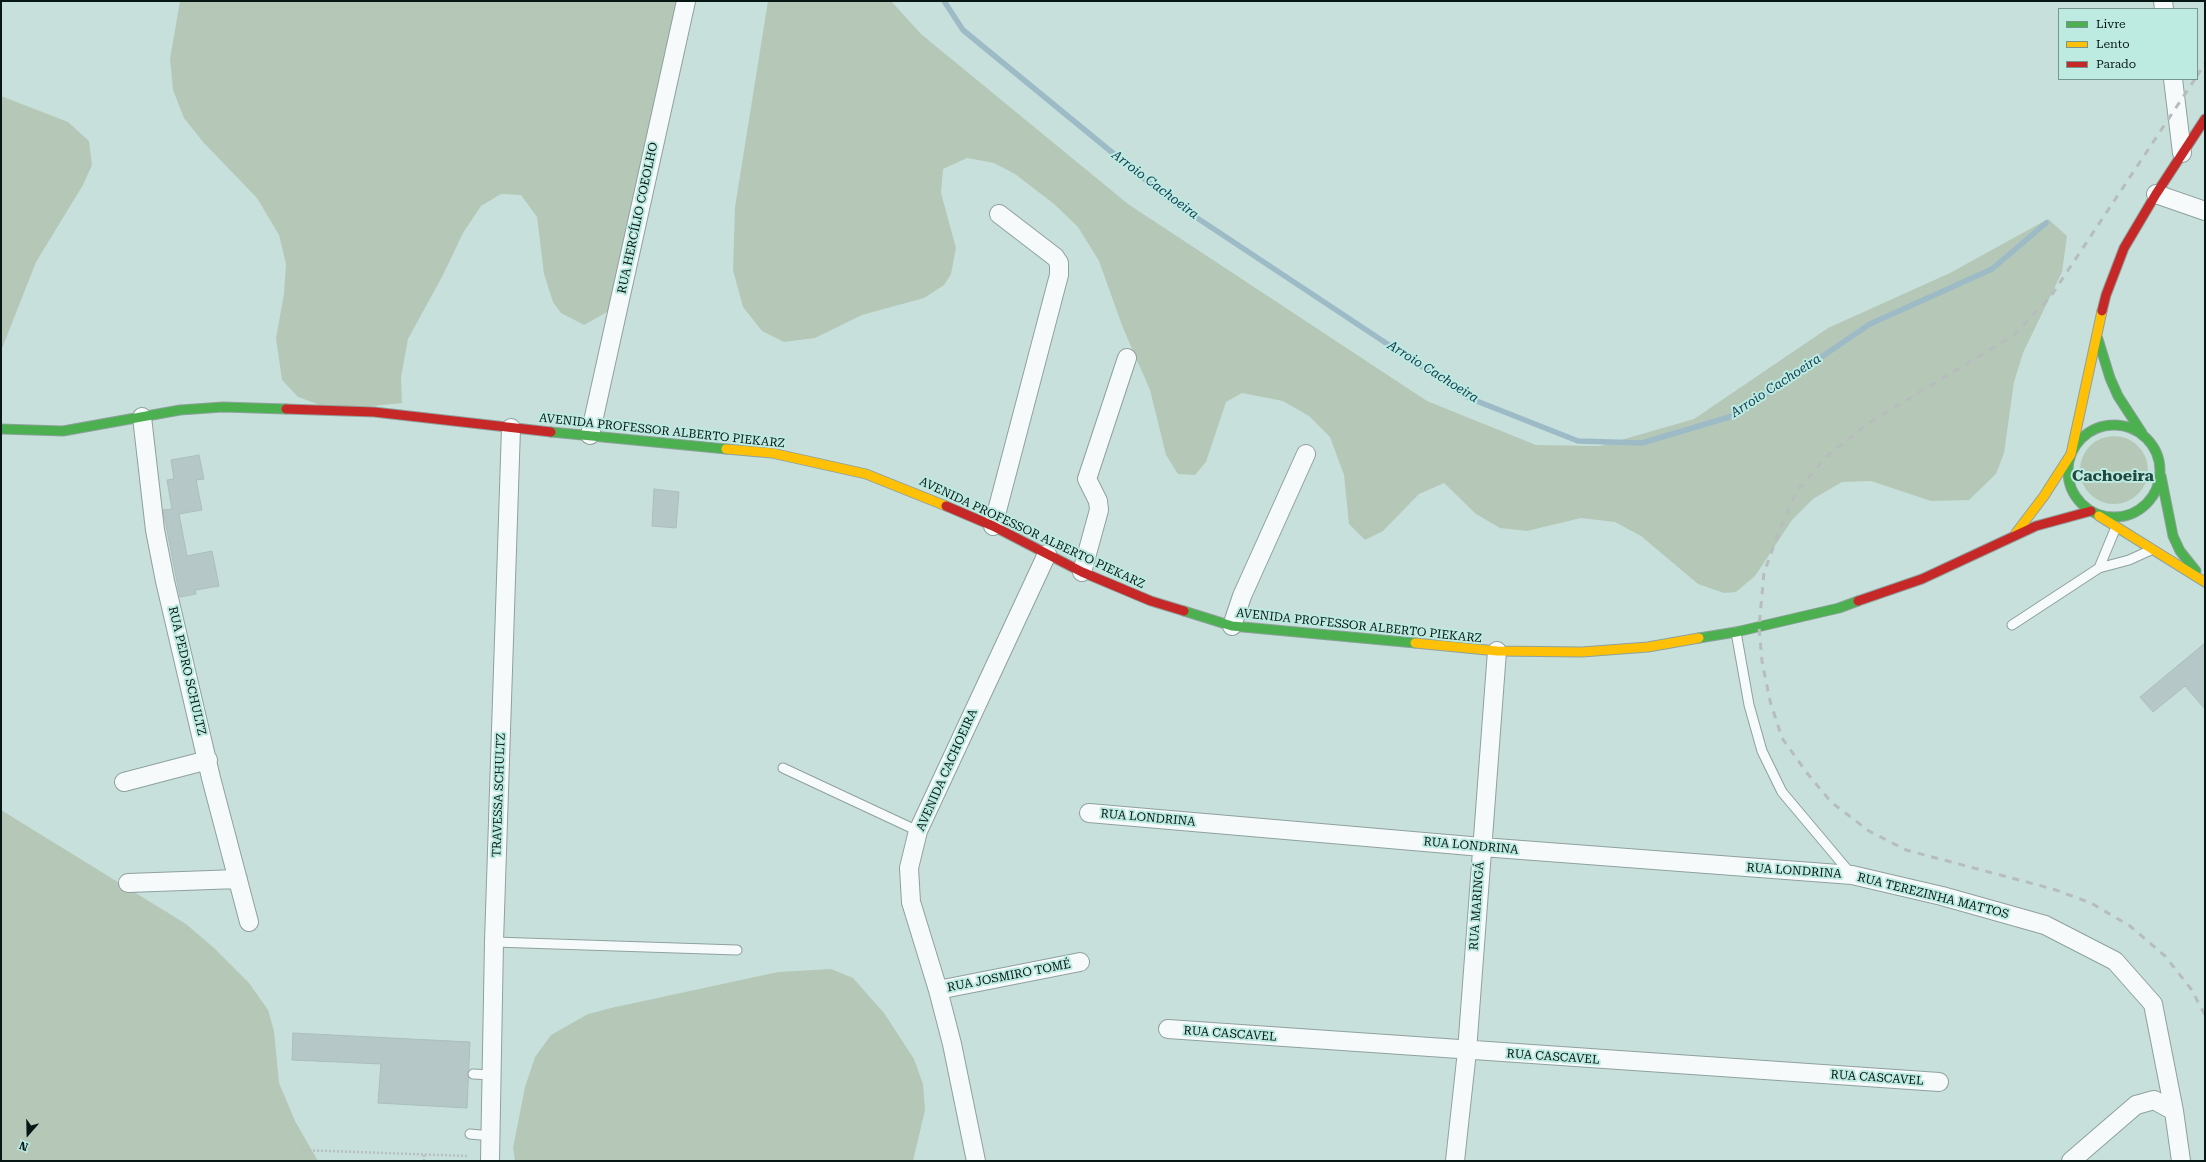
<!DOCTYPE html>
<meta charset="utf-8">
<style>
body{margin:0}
#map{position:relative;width:2206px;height:1162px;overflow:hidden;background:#c8e0db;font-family:"Roboto Serif",serif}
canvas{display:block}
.frame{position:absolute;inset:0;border:2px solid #061714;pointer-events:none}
.legend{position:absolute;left:2058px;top:8px;width:140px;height:72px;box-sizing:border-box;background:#bdeae1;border:1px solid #74968f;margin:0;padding:5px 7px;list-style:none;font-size:12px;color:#061714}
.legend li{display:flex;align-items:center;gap:8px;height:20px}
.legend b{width:20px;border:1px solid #74968f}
.north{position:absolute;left:8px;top:1114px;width:40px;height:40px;-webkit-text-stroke:3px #bdeae1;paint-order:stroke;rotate:200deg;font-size:11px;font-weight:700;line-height:16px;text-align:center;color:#061714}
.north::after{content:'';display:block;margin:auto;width:14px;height:18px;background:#061714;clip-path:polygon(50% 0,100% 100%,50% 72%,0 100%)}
</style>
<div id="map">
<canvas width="2206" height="1162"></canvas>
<div class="frame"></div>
<ul class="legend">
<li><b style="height:5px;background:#4caf50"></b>Livre</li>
<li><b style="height:5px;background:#ffc107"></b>Lento</li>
<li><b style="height:5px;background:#c62828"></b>Parado</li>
</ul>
<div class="north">N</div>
</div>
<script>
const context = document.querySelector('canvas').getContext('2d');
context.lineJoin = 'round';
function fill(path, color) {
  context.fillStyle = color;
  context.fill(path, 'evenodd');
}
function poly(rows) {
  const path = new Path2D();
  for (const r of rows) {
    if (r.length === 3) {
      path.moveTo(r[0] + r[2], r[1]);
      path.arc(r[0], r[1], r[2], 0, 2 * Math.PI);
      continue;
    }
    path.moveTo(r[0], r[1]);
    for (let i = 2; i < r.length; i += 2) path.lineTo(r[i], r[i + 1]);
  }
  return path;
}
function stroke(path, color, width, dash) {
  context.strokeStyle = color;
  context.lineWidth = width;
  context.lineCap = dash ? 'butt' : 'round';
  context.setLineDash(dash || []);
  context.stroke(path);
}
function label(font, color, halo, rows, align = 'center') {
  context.font = font + ' "Roboto Serif",serif';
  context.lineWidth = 4;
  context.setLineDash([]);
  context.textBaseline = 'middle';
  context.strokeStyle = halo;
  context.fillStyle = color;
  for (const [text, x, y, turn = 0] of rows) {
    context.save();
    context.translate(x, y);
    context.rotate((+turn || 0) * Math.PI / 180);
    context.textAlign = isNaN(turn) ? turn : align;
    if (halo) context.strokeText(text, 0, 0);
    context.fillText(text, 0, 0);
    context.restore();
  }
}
fill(poly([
 [180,1,684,1,618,284,607,312,584,325,561,313,553,302,544,274,537,217,521,195,501,194,481,206,463,233,443,275,408,339,401,377,402,403,362,407,325,407,298,397,282,380,276,338,284,294,286,264,279,235,257,198,203,142,184,118,173,90,170,59],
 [768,1,891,1,921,34,1128,204,1427,401,1536,445,1600,446,1694,419,1828,328,1950,273,2048,219,2067,236,2062,272,2023,353,2014,382,2004,453,1996,474,1969,500,1931,501,1871,481,1842,482,1813,499,1792,520,1755,576,1736,592,1724,593,1698,584,1641,536,1615,522,1581,518,1527,531,1500,528,1476,514,1444,483,1419,494,1383,531,1365,540,1349,524,1344,475,1330,437,1309,416,1283,401,1242,393,1226,402,1206,462,1195,475,1178,474,1166,455,1150,390,1123,328,1099,261,1078,227,1054,204,1015,174,994,163,967,158,943,169,941,193,956,248,951,274,944,285,924,298,862,315,815,338,784,342,762,331,743,307,733,270,735,207],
 [1,96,68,122,89,141,92,165,83,185,36,262,1,351],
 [2114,470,34],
 [1,810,186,924,214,948,249,983,268,1010,274,1031,279,1083,295,1121,318,1161,1,1161],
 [831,969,853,978,884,1013,914,1059,923,1084,925,1110,913,1161,515,1161,513,1148,525,1087,535,1057,551,1035,588,1014,611,1008,778,972]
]), '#b5c8b7');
stroke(poly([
 [944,1,963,30,1170,200,1469,398,1578,441,1642,443,1736,415,1870,324,1992,269,2046,223]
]), '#9cbbc6', 5.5);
const building = poly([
 [199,455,204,479,196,480,202,510,179,514,187,556,212,551,219,586,195,590,196,594,180,597,163,510,172,509,167,480,174,479,171,460,199,455],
 [654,489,679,492,676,528,652,526,654,489],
 [2205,643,2205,709,2185,686,2153,712,2140,697,2205,643],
 [293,1033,470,1042,467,1108,378,1103,381,1064,292,1060,293,1033]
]);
fill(building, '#b5c8c7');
stroke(building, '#aabebd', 1);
const lane = poly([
 [2099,568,2116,527],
 [2012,625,2099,568,2129,560,2151,550],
 [1736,632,1749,705,1762,751,1782,792,1851,874],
 [783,768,918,831],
 [494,942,737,950],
 [473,1074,492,1075],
 [470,1134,491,1136]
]);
const street = poly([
 [2163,1,2164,9],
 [2173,79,2182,153],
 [2156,194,2205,211],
 [142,417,155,530,165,581,211,778,249,922],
 [590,435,686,1],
 [993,526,1059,275,1059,263,1055,257,999,214],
 [1082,572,1099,510,1098,501,1087,479,1127,358],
 [1232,626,1242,596,1306,454],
 [124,782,208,760],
 [1089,813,1482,847,1852,875,1942,896,2045,925,2115,961,2153,1004,2174,1111],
 [128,883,238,879],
 [938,990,1080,962],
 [1168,1029,1939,1082],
 [490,1161,494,942,511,428],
 [976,1161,952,1044,938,990,911,902,909,868,918,831,1047,554],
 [1455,1161,1467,1051,1497,651],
 [2071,1161,2136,1105,2154,1100,2174,1111,2181,1161]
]);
const fast = poly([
 [2098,339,2110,378,2118,396,2142,433],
 [2114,471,46],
 [1,429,63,431,180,410,223,407,286,409],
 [551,432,726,449],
 [2161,476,2173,536,2180,551,2196,571],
 [1184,611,1232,626,1415,643],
 [1699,638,1736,632,1839,608,1858,601]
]);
const slow = poly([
 [726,449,772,453,866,474,946,506],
 [2099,516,2205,582],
 [2016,533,2044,496,2071,454,2102,311],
 [1415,643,1497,651,1582,652,1648,647,1699,638]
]);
const jam = poly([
 [2102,311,2106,295,2124,248,2156,194,2205,119],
 [286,409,374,412,551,432],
 [946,506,993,526,1082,572,1151,601,1184,611],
 [1858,601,1922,579,2036,526,2091,511]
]);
stroke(lane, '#8ea19d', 11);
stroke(street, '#8ea19d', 20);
stroke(fast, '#8ea19d', 11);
stroke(slow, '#8ea19d', 11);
stroke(jam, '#8ea19d', 11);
stroke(poly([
 [301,1150,468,1156],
 [238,1161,239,1156],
 [424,1161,424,1155]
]), '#b7bfbe', 2.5, [2, 2]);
stroke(lane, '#f7fafa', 9);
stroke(street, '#f7fafa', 18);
stroke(fast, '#4caf50', 9);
stroke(slow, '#ffc107', 9);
stroke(jam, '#c62828', 9);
stroke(poly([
 [2197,76,2205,63],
 [2195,79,2051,296,2014,335,1867,424,1827,456,1797,491,1779,531,1764,573,1759,627,1762,661,1770,701,1782,738,1807,773,1831,802,1869,831,1906,850,2053,889,2091,903,2130,926,2165,956,2191,989,2205,1015]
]), '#b6bdbc', 3, [7, 7]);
label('12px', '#061714', '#bdeae1', [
 ["RUA HERCÍLIO COEOLHO",638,218,-78],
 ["AVENIDA PROFESSOR ALBERTO PIEKARZ",662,431,6],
 ["AVENIDA PROFESSOR ALBERTO PIEKARZ",1032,533,25],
 ["AVENIDA PROFESSOR ALBERTO PIEKARZ",1359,626,6],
 ["RUA PEDRO SCHULTZ",187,671,77],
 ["AVENIDA CACHOEIRA",947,770,-66],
 ["TRAVESSA SCHULTZ",499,795,-88],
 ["RUA LONDRINA",1148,818,5],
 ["RUA LONDRINA",1471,846,5],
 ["RUA LONDRINA",1794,871,4],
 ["RUA TEREZINHA MATTOS",1933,896,14],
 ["RUA MARINGÁ",1477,906,-86],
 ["RUA JOSMIRO TOMÉ",1009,976,-11],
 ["RUA CASCAVEL",1230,1034,4],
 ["RUA CASCAVEL",1553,1057,4],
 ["RUA CASCAVEL",1877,1078,4]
]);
label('italic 13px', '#114054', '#bdeae1', [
 ["Arroio Cachoeira",1155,185,37],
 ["Arroio Cachoeira",1433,372,32],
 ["Arroio Cachoeira",1776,386,-33]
]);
label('bold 16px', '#1f4841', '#bdeae1', [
 ["Cachoeira",2113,476]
]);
</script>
